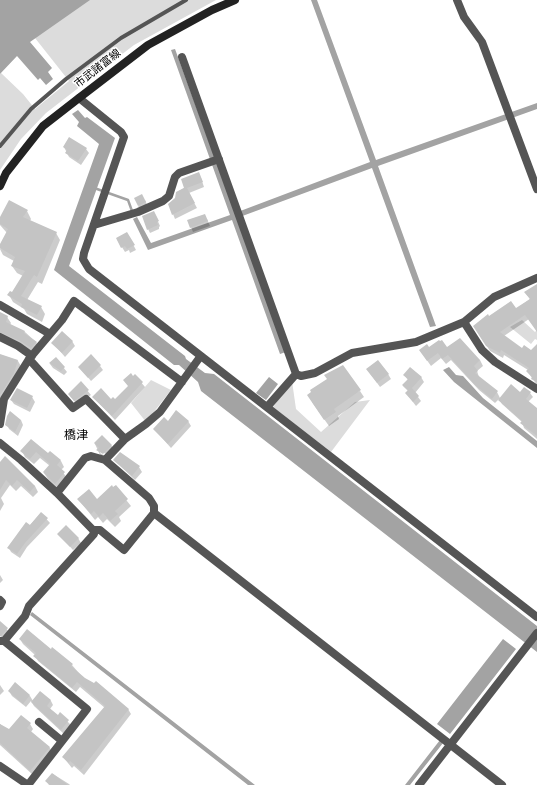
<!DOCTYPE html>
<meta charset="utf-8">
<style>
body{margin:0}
canvas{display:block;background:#fff}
</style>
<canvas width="537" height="785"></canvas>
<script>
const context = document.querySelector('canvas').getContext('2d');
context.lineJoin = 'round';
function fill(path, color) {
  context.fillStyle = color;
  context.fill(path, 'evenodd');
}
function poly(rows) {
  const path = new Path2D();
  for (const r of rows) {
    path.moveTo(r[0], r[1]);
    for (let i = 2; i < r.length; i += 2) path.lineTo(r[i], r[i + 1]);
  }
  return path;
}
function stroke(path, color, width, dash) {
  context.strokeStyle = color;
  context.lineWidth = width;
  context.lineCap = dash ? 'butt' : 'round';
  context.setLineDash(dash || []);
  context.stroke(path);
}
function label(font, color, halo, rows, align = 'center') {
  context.font = font + ' Poppins,"Noto Sans JP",sans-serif';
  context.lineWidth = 3;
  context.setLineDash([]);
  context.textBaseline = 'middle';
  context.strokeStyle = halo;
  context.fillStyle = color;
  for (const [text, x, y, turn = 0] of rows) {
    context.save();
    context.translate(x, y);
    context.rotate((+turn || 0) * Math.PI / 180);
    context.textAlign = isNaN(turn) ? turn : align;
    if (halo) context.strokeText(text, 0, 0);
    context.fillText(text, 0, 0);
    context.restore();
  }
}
fill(poly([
 [71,0,216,0,134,45,46,113,21,139,0,170,0,74,1,73,23,94,35,109,69,81,35,38],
 [522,320,535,332,537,330,537,340,535,339,531,344,510,327],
 [151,380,171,390,146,422,131,403],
 [292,381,296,409,321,432,355,402,370,400,331,452,273,407]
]), '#dcdcdc');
fill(poly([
 [0,0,90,0,30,42,52,68,48,72,53,79,46,85,40,78,38,80,17,56,0,74],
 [311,0,317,0,376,160,537,103,537,109,378,166,436,326,430,327,372,168,237,218,286,352,280,354,232,220,148,250,133,219,137,217,151,243,230,215,171,50,175,49,235,213,370,162],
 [78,110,85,118,87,117,115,138,69,266,185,356,186,359,205,373,214,374,537,626,537,652,201,391,198,382,179,365,174,365,54,270,99,144,77,126,79,122,72,114],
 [449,367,456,375,463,376,483,398,537,441,537,448,454,382,443,370],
 [269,377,278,384,266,400,256,393],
 [32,612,255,785,248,785,30,615],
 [503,639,516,649,450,734,437,724],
 [440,740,443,743,410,785,405,785]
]), '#a3a3a3');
fill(poly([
 [64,147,86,149,89,153,81,165,69,157],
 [201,178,204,187,189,193,197,208,175,219,173,214,177,192],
 [145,200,148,207,141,210,138,206],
 [27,211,31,219,30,221,56,233,60,240,42,284,38,282,27,300,41,307,45,314,42,322,27,314,24,309,13,302,9,295,12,293,23,276,17,273,12,266,14,261,3,255,0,249,7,233,0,225,0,219],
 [156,217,160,226,159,227,159,229,150,233,148,229],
 [207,219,210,226,193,232,191,227],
 [127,233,136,250,130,253,129,250,125,252,117,239],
 [537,288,537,331,529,319,504,336,522,349,532,351,537,347,537,385,527,371,528,370,504,355,503,358,490,351,477,331,489,317,515,310,530,299,525,292],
 [0,314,7,317,11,323,10,325,25,332,36,342,39,348,34,354,0,338],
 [72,341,75,346,65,357,53,343],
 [429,348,447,348,480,360,483,366,477,371,479,377,497,392,500,398,530,393,533,397,528,402,537,414,537,439,524,428,522,422,502,404,499,399,495,403,479,390,451,360,446,364,441,358,431,366,424,356],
 [0,355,18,361,22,368,0,399],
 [56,358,67,372,64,375,53,368,50,364],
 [100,366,103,370,91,381,79,367],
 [367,369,388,374,391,379,380,387],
 [135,375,145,387,115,420,93,397,115,400,129,387],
 [404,375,421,377,424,382,415,393,421,401,416,406,406,393,408,391,403,386,408,380],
 [81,383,91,395,77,405,69,394],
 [360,391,364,397,338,416,339,419,329,426,312,402],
 [32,397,35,402,30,412,14,404,11,400],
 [21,420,23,425,18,436,9,429,7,424],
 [188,421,191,426,171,448,154,429],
 [31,440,48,455,61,461,64,467,61,470,68,479,59,489,48,479,44,473,50,466,40,458,34,464,25,457,22,451],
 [95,444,111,445,114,450,108,455,100,451,100,453,107,457,100,455],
 [114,460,139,467,142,472,135,480],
 [0,463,35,486,38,492,33,497,21,486,16,491,10,485,1,498,4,504,0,511],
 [115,486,131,506,119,517,121,521,115,527,107,519,103,523,98,517,95,520,79,500,97,500],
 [41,513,50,523,27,547,20,558,11,552,9,548],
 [59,534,78,538,81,543,73,550],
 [0,575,3,580,0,583],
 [0,622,10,633,4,639,0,636],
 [20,639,72,665,84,679,128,709,131,714,84,775,74,766,72,768,63,757,105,708,80,687,76,692,38,661,35,655,23,644],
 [15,684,30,696,33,701,40,692,51,701,53,705,50,709,58,716,60,714,71,725,64,734,34,706,31,701,26,707,12,696,9,691],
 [0,685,4,691,0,695],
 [21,716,30,724,33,729,31,732,50,748,52,753,33,775,0,745,0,724,9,731],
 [53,774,69,784,70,785,49,785,46,781]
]), '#0003');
stroke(poly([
 [97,189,128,200,132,211]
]), '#a3a3a3', 2.5);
fill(poly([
 [69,137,87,148,78,161,65,153,67,150,63,147],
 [199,172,203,182,187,188,195,203,172,215,168,204,175,198,176,192,184,188,181,179],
 [142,194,146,202,138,206,134,198],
 [9,200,28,210,23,217,57,232,37,277,34,275,21,296,42,306,37,315,21,307,22,304,7,295,10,291,12,292,25,271,11,266,15,257,0,248,0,244,8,229,0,224,0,217],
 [154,211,159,221,157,222,158,225,147,230,142,216],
 [205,214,208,221,190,228,187,220],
 [127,232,135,245,127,249,125,246,121,248,116,238],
 [537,284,537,332,525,315,500,332,522,348,524,345,531,350,537,344,537,382,531,379,532,377,526,371,529,368,501,350,500,353,486,346,473,326,488,314,489,316,511,301,516,308,530,299,524,292],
 [0,312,8,316,6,322,25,331,24,333,37,342,31,348,20,341,0,332],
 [62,331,73,341,62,353,51,343],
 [460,338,480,360,474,366,478,371,475,373,498,391,492,399,475,385,448,355,442,359,438,353,427,361,419,350,427,344,429,347,439,340,440,341,442,340,447,347],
 [0,354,18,360,14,373,0,395],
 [91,354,101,365,88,378,78,367],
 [56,357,65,367,61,371,49,363],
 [378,360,389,374,377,383,366,369],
 [343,365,361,390,334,409,336,412,324,420,307,395,311,392,310,390,327,379,324,375],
 [410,367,422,377,412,388,419,396,413,402,405,393,408,390,402,385,408,379,403,375],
 [131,373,133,376,135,374,143,382,112,416,92,397,101,388,111,399,113,397,115,399,128,386,123,380],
 [81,381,89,390,74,401,68,394],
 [511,384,520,392,524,387,531,392,526,399,537,408,537,436,520,423,522,421,498,400],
 [17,388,33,396,27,408,10,400],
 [176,410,189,421,168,444,153,429,164,417,168,421],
 [10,411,21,420,15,432,5,425,7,416],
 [102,435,112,445,103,454,96,450,99,448,94,443],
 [31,439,48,453,50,451,61,460,57,465,65,472,55,484,43,472,50,464,36,452,30,459,20,451],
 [120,452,140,466,132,476,113,460],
 [5,456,35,486,30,492,17,480,12,486,6,480,0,490,0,462],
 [112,485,113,487,116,485,128,499,115,511,118,514,110,521,103,513,99,517,94,511,91,514,77,499,89,489,97,499],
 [41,512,48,518,25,543,17,554,7,548,26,522,30,525],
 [66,525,79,538,70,547,57,534],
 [0,621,8,628,1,636,0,636],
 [27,629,51,649,52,647,73,664,71,666,85,678,94,683,96,681,129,709,81,770,70,761,69,763,62,757,105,706,77,682,72,688,33,656,36,653,19,639],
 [15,682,30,695,23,704,8,691],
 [40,691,51,700,47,706,58,715,60,712,69,720,61,730,31,702],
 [21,715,31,723,27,728,50,747,30,771,0,743,0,724,9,729],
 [52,773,68,785,50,785,45,781]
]), '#c4c4c4');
stroke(poly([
 [0,146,31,109,66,79,121,38,186,0]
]), '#555', 4);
stroke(poly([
 [457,0,464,17,482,42,537,189],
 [182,57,296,374,301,376,315,373,352,353,416,342,464,322,494,297,537,278],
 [79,98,121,132,124,137,84,253,83,259,89,269,537,617],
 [94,225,138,212,163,201,169,196,175,177,179,173,219,159],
 [0,305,50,334],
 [464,322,482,350,495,362,537,389],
 [0,337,18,346,32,356],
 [29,359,73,408,86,399,125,439],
 [267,407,296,374],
 [0,424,4,399,29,359,62,320,74,301,182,382],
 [0,443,21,460,57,493,85,458,91,456,105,460,149,498,154,506,154,513,124,550,100,530,93,530,57,493],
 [105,460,125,439,146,424,160,412,200,357],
 [154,513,502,785],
 [0,600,2,602,0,606],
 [0,641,4,641,87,709,28,785,0,766],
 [4,641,25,616,29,606,94,534,93,530],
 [39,722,62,741],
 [419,785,537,633]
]), '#555', 8);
stroke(poly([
 [0,186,6,173,43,126,79,98,148,45,212,10,235,0]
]), '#222', 8);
label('11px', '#000', '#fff', [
 ["市武諸富線",98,69,-38]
]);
label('12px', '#000', '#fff', [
 ["橋津",76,436]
]);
</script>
